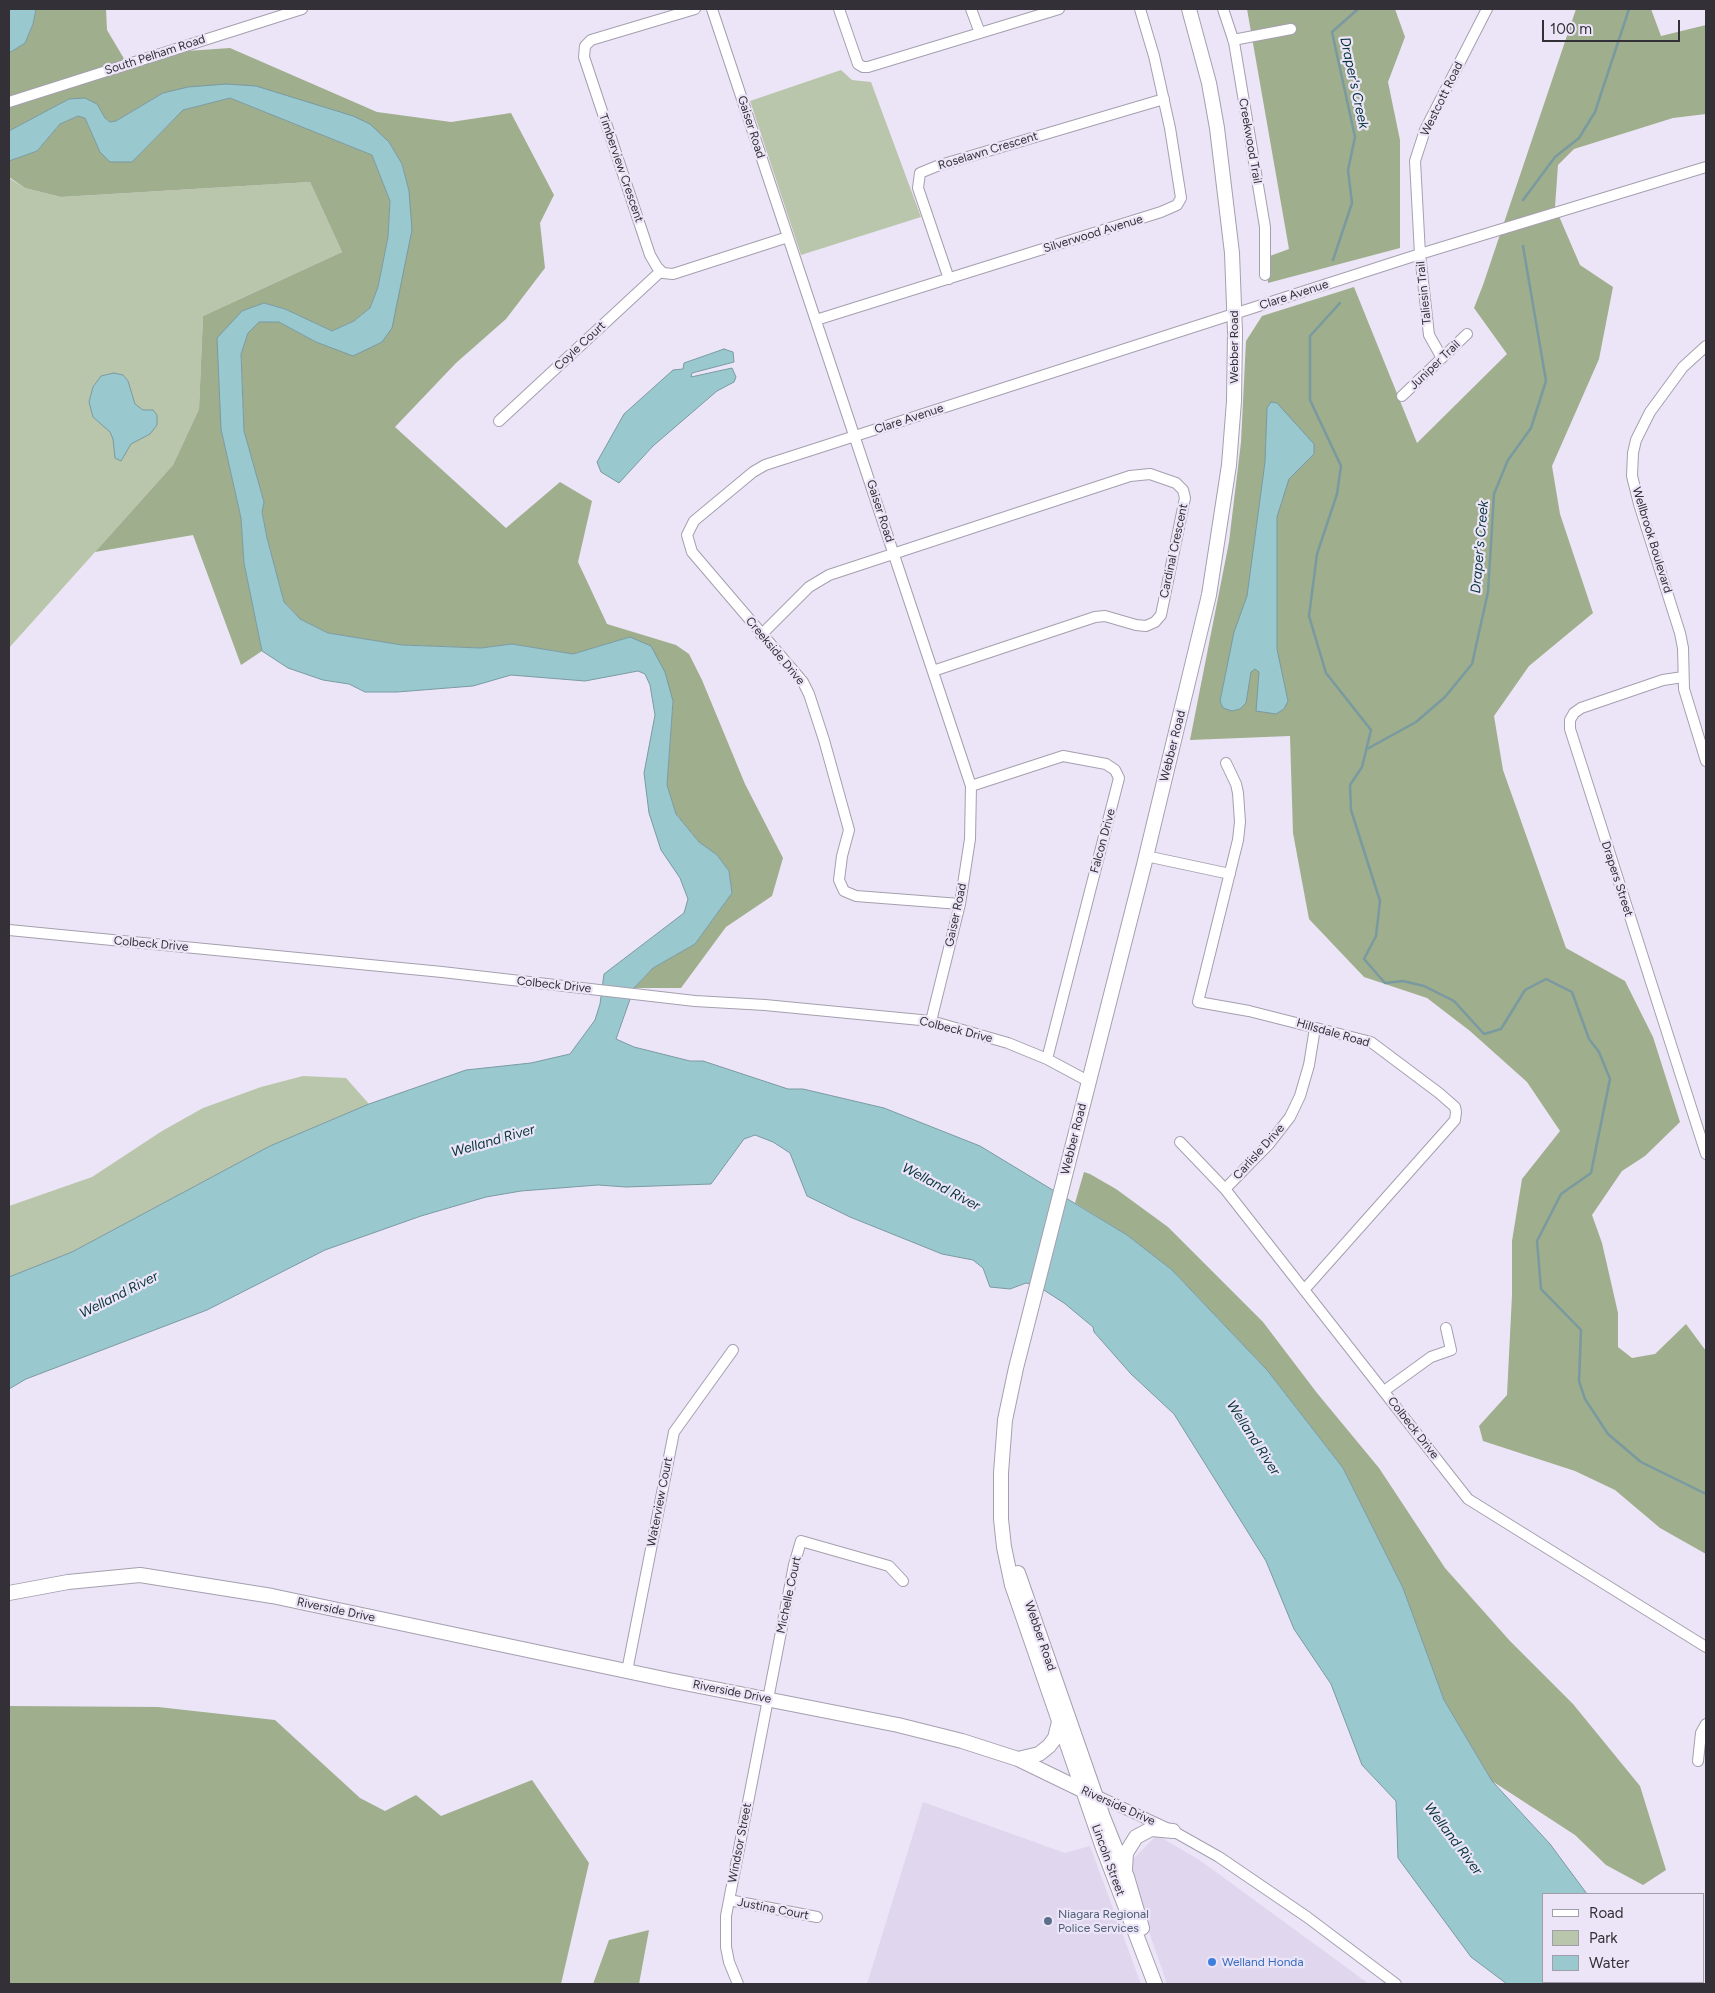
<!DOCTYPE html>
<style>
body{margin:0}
#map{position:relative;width:1715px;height:1993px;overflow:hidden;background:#ece5f7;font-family:Figtree,sans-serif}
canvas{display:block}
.frame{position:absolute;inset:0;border:10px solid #333037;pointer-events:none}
.legend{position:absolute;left:1542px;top:1893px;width:162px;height:90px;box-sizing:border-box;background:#ece5f7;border:1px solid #a29daa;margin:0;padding:6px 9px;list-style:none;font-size:15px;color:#333037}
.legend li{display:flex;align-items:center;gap:10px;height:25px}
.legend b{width:25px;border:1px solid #a29daa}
.scale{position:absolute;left:1542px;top:20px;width:138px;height:22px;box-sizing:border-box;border:2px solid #333037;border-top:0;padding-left:6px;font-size:15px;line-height:18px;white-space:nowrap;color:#333037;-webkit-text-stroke:4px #ece5f7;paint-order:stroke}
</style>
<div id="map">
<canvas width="1715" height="1993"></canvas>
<div class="frame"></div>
<ul class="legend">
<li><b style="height:6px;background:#fff"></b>Road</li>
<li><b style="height:14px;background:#bac6ab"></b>Park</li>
<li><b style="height:14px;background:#99c8cf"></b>Water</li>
</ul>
<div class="scale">100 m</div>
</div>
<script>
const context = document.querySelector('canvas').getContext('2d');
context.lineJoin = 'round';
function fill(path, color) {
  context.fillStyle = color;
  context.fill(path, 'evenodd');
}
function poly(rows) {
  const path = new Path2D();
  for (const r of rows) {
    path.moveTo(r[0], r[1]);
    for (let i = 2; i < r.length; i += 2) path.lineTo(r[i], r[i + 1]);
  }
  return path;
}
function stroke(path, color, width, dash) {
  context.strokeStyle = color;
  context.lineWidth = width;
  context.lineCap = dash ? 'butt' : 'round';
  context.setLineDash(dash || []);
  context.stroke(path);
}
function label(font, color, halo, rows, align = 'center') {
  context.font = font + ' Figtree,sans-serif';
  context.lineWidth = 4.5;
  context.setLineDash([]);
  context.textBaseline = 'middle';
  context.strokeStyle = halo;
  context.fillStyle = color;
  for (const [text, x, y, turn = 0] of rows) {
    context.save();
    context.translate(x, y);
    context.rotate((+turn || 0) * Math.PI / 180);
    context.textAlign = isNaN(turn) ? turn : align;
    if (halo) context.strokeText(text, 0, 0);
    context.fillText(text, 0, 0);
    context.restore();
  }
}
fill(poly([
 [923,1802,1065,1853,1090,1846,1141,1984,867,1984],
 [1157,1835,1201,1861,1369,1984,1167,1984,1146,1923,1130,1862]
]), '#e0d6ed');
fill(poly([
 [841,70,852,80,871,82,921,217,801,255,750,101],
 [9,178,25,188,61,197,310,182,342,252,203,316,199,409,173,465,9,648],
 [303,1076,346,1078,369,1104,270,1146,72,1252,9,1277,9,1206,92,1177,162,1131,203,1108,261,1087]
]), '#bac6ab');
fill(poly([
 [36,9,106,9,107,30,126,62,158,53,230,48,377,112,451,122,511,113,554,195,540,223,545,268,506,319,456,363,395,427,506,528,560,482,592,501,578,562,607,624,676,645,689,654,702,680,745,784,783,858,772,896,726,927,681,988,634,988,653,968,695,944,732,893,729,871,717,855,699,842,676,814,667,785,673,701,630,637,573,654,512,644,481,648,402,645,328,633,300,619,284,602,267,538,262,511,264,502,244,431,241,354,248,333,259,322,279,322,316,342,353,355,382,342,409,191,402,164,389,142,256,87,163,93,116,121,110,122,105,118,97,104,69,99,9,131,9,53,25,43,33,24],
 [1247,9,1395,9,1405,37,1388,82,1400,140,1400,248,1268,283,1267,257,1289,249],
 [1576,9,1651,9,1661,36,1706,25,1706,114,1673,118,1574,149,1558,165,1555,207,1580,265,1613,287,1599,359,1552,466,1560,514,1593,613,1529,666,1494,716,1503,770,1566,948,1625,981,1653,1037,1680,1122,1645,1156,1622,1171,1592,1215,1602,1243,1618,1313,1618,1347,1632,1358,1655,1354,1686,1324,1706,1351,1706,1554,1660,1528,1615,1490,1575,1471,1483,1441,1479,1426,1507,1395,1512,1295,1512,1241,1522,1179,1560,1131,1527,1082,1470,1031,1427,998,1364,977,1309,919,1293,833,1290,736,1190,740,1229,542,1241,442,1246,341,1262,316,1354,287,1417,443,1507,354,1474,308,1483,285],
 [230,98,372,155,390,201,388,237,378,287,370,308,354,321,332,331,285,309,264,303,242,311,221,429,241,518,244,563,262,651,241,665,193,535,95,552,173,465,199,409,203,316,342,252,310,182,61,197,25,188,9,177,9,161,37,151,60,124,78,116,85,118,100,152,132,162,183,110],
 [1084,1172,1090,1174,1116,1189,1168,1227,1263,1322,1317,1393,1379,1468,1445,1568,1510,1641,1573,1704,1640,1786,1666,1870,1643,1885,1606,1865,1575,1835,1492,1781,1444,1700,1403,1588,1343,1468,1267,1370,1172,1270,1127,1235,1075,1203],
 [9,1706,158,1707,275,1720,360,1798,385,1811,416,1795,441,1816,532,1780,589,1863,561,1984,9,1984],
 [649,1930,639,1984,593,1984,609,1940]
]), '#9fae8c');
const water = poly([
 [9,9,36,9,33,24,25,43,9,53,9,9],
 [226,84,256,86,353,116,370,124,389,142,402,164,409,191,412,230,392,328,382,342,353,356,316,342,279,322,259,322,248,333,241,354,244,431,264,502,262,512,267,538,284,602,300,619,328,633,402,645,481,648,512,644,573,654,630,637,651,646,665,672,673,701,667,785,676,814,699,842,717,855,729,871,732,893,695,944,653,968,634,988,616,1039,634,1047,690,1061,703,1061,788,1089,803,1089,884,1108,980,1146,1127,1235,1172,1270,1267,1370,1343,1468,1403,1588,1444,1700,1492,1781,1550,1844,1587,1894,1544,1894,1544,1982,1687,1982,1691,1984,1507,1984,1471,1957,1398,1858,1396,1801,1362,1765,1331,1684,1294,1629,1266,1561,1174,1414,1131,1374,1094,1332,1093,1327,1064,1303,1036,1285,1026,1283,1010,1289,990,1287,983,1268,973,1260,942,1254,850,1217,807,1196,790,1153,773,1142,755,1135,744,1139,711,1184,626,1187,598,1185,521,1191,486,1197,421,1216,325,1250,207,1310,26,1379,9,1389,9,1277,72,1252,270,1146,369,1104,466,1070,531,1063,570,1054,595,1020,600,1004,604,974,684,913,688,899,680,878,661,850,649,813,644,773,655,715,650,685,645,674,638,671,585,681,511,675,473,686,397,692,365,692,349,684,323,680,288,668,262,651,244,563,241,518,221,429,217,338,242,311,264,303,285,309,332,331,354,321,370,308,378,287,388,237,390,201,372,155,230,98,183,110,132,162,110,162,100,152,85,118,78,116,60,124,37,151,9,161,9,131,69,99,85,98,97,104,105,118,110,122,116,121,163,93,188,87,226,84],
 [724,349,733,352,734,362,692,373,691,377,732,368,736,377,734,382,717,391,653,446,619,483,601,472,597,462,624,414,673,370,683,369,684,363,724,349],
 [114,373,123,375,128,381,135,404,143,410,153,410,157,415,157,425,150,434,131,444,121,461,115,458,113,439,110,432,93,417,89,402,93,387,101,376,114,373],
 [1271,402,1277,403,1314,444,1314,454,1289,479,1277,517,1277,649,1288,701,1284,709,1276,714,1256,711,1259,672,1255,669,1251,672,1246,703,1240,709,1232,711,1223,708,1220,701,1234,632,1247,596,1265,462,1267,408,1271,402]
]);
fill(water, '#99c8cf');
stroke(water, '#7a9aa1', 1);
stroke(poly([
 [1523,200,1555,157,1579,138,1595,112,1629,9],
 [1333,260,1352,203,1348,170,1355,137,1332,32,1358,9],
 [1340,303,1310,336,1310,400,1341,466,1337,494,1317,554,1309,616,1326,673,1371,730,1362,767,1350,785,1351,810,1380,901,1376,936,1364,959,1385,983,1403,981,1424,986,1454,1001,1484,1034,1501,1029,1525,990,1546,979,1572,992,1589,1039,1599,1052,1610,1079,1591,1173,1561,1194,1537,1241,1541,1289,1581,1330,1579,1381,1585,1399,1608,1434,1641,1462,1706,1494],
 [1367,749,1416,722,1445,697,1472,664,1488,592,1494,494,1508,460,1531,428,1546,381,1523,246]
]), '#7a9aa1', 2.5);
const minor = poly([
 [695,9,591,40,585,46,584,57,650,255,657,267,663,273,673,274,788,237],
 [712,9,971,786,970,839,960,904,931,1021],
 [839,9,858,64,863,67,868,67,1059,9],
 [971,9,980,33],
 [1223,9,1234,42,1265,227,1265,275],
 [1233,40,1291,29],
 [9,102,302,9],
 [949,279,918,188,920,173,937,166,1164,99],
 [816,320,1161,212,1177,205,1181,198,1170,128,1154,56,1140,9],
 [1706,346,1683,367,1650,412,1636,440,1633,453,1632,476,1639,504,1680,633,1683,648,1684,689,1706,761],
 [1442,358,1429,335,1420,254,1415,161,1425,130,1487,9],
 [1402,396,1467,334],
 [499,421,661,271],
 [761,635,809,587,829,575,1130,476,1150,474,1176,483,1183,490,1185,498,1161,615,1155,622,1146,626,1136,625,1105,616,1095,617,933,671],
 [1683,677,1663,680,1581,708,1574,713,1570,720,1570,729,1706,1154],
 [1226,763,1236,784,1238,793,1240,822,1238,840,1198,1002,1249,1011,1371,1042,1439,1093,1455,1107,1456,1112,1455,1120,1448,1128,1304,1290],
 [971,786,1063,756,1106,764,1115,770,1119,778,1047,1059],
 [1146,856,1230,874],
 [960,904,856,896,844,891,839,880,842,856,849,830,824,740,809,694,803,682,692,552,687,535,694,521,753,472,765,465,1420,254,1706,167],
 [9,930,442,972,695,1001,765,1005,931,1021,1008,1043,1047,1059,1088,1081],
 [1180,1142,1225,1189,1468,1499,1706,1647],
 [1225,1189,1269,1144,1290,1117,1300,1096,1309,1065,1315,1028],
 [1384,1391,1431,1357,1451,1350,1446,1328],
 [627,1671,674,1432,733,1350],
 [1698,1761,1701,1733,1706,1724],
 [1093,1794,1173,1831,1219,1857,1307,1917,1396,1984],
 [729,1900,817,1917],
 [738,1984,729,1962,726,1947,726,1916,794,1565,801,1541,889,1566,903,1581]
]);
const major = poly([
 [1018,1573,1103,1817,1127,1877,1142,1928],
 [9,1593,68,1582,140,1575,272,1596,669,1680,898,1725,962,1741,1018,1759,1084,1791],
 [1018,1759,1039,1754,1049,1746,1055,1738,1059,1722],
 [1125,1869,1126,1853,1136,1837,1151,1829,1173,1831],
 [1155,1984,1103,1848,1012,1585,1004,1547,1001,1519,1001,1473,1005,1420,1016,1368,1144,865,1209,595,1229,465,1234,401,1235,332,1232,253,1217,128,1209,83,1189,9]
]);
stroke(minor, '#a59faf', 12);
stroke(major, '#a59faf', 16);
stroke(minor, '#fff', 10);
stroke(major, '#fff', 14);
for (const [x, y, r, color] of [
 [1048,1921,5,"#5c6f8a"],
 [1212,1962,5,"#3f7fe0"]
]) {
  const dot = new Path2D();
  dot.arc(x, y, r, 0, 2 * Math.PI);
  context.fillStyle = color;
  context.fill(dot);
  stroke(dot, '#ece5f7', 2);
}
label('12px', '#333037', '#ece5f7', [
 ["South Pelham Road",155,55,-18],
 ["Westcott Road",1442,99,-64],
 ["Gaiser Road",751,127,72],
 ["Creekwood Trail",1250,141,80],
 ["Roselawn Crescent",988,151,-17],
 ["Timberview Crescent",621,168,71],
 ["Silverwood Avenue",1093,234,-17],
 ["Taliesin Trail",1424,293,-96],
 ["Clare Avenue",1294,295,-18],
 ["Coyle Court",580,346,-43],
 ["Webber Road",1234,347,-90],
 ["Juniper Trail",1435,365,-44],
 ["Clare Avenue",909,419,-18],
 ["Gaiser Road",880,511,72],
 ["Wellbrook Boulevard",1652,540,73],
 ["Cardinal Crescent",1174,551,-78],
 ["Creekside Drive",775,651,50],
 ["Webber Road",1173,746,-76],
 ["Falcon Drive",1103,841,-75],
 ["Drapers Street",1617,879,72],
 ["Gaiser Road",956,915,-78],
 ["Colbeck Drive",151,944,5],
 ["Colbeck Drive",554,985,6],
 ["Colbeck Drive",956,1030,14],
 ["Hillsdale Road",1333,1033,16],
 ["Webber Road",1074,1139,-76],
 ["Carlisle Drive",1259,1152,-48],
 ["Colbeck Drive",1413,1428,52],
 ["Waterview Court",660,1502,-79],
 ["Michelle Court",789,1595,-78],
 ["Riverside Drive",336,1610,12],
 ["Webber Road",1040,1636,71],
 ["Riverside Drive",732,1692,11],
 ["Riverside Drive",1118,1806,24],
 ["Windsor Street",740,1843,-79],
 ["Lincoln Street",1108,1860,70],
 ["Justina Court",773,1909,11]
]);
label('12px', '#4e5e75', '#ece5f7', [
 ["Niagara Regional",1058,1914],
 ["Police Services",1058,1928]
], 'left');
label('12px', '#366cbe', '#ece5f7', [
 ["Welland Honda",1222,1962]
], 'left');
label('italic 14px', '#06353b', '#ece5f7', [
 ["Draper's Creek",1354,83,78],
 ["Draper's Creek",1480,547,-85],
 ["Welland River",493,1141,-16],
 ["Welland River",941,1187,28],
 ["Welland River",119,1295,-27],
 ["Welland River",1253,1438,57],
 ["Welland River",1453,1839,53]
]);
</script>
